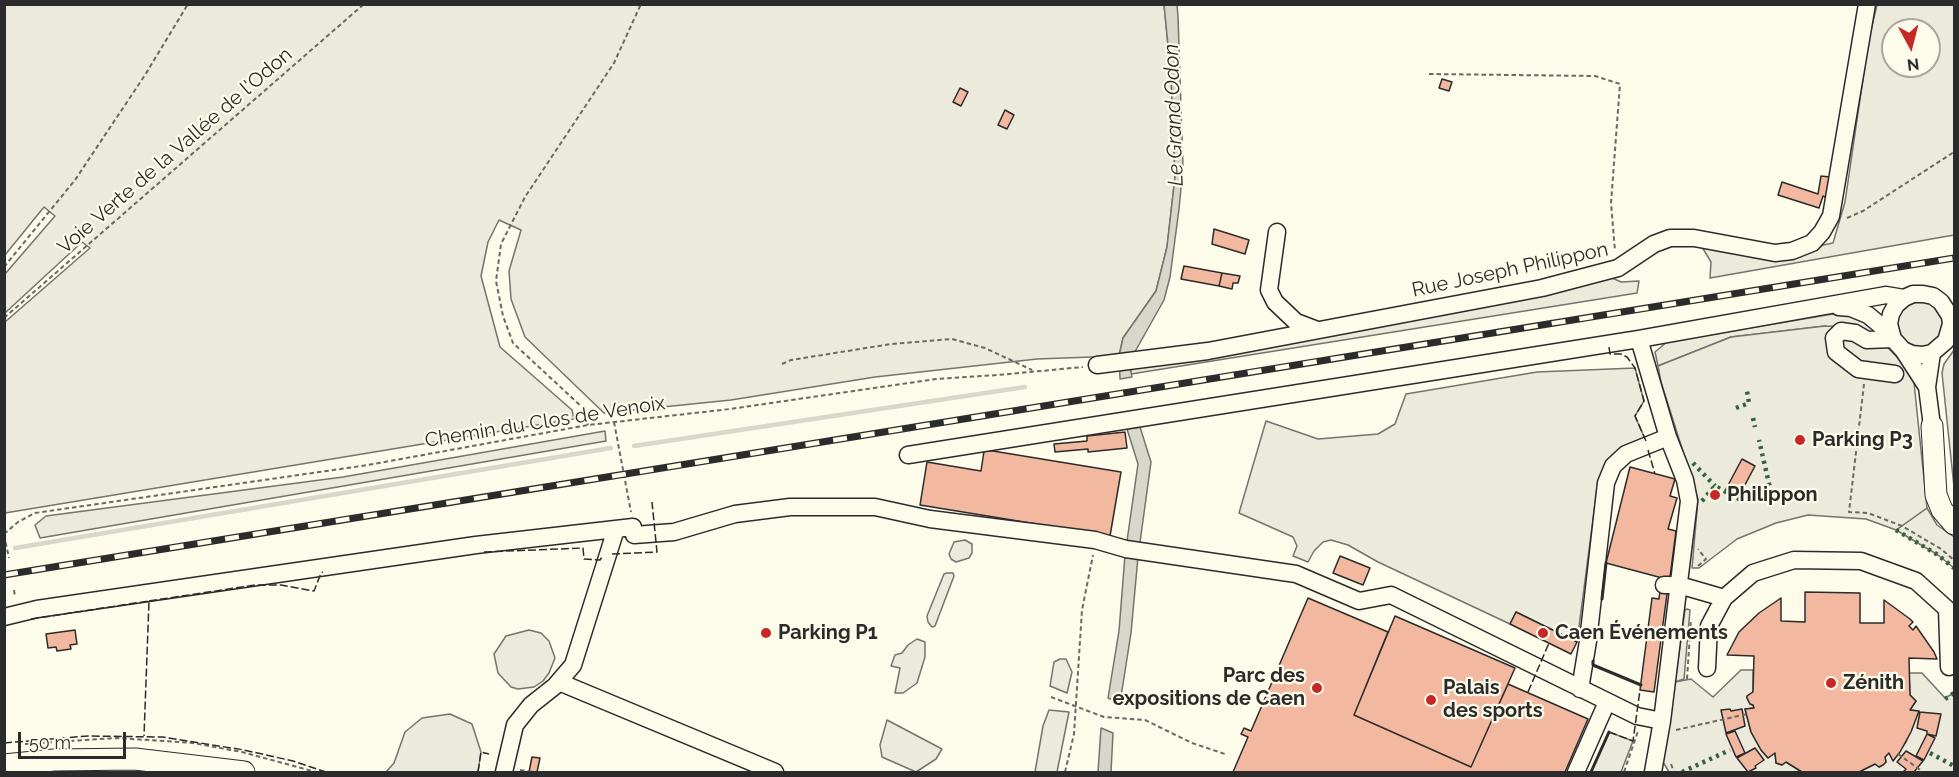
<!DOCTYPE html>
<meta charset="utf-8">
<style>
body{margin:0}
#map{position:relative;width:1959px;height:777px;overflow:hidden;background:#fdfbea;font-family:Raleway,sans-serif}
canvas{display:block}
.frame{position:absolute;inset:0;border:6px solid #2b2b2b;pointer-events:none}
.north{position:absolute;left:1881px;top:18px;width:60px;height:60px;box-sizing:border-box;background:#fdfbea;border:2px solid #a9a89e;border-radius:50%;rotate:173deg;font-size:16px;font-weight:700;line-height:24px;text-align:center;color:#2b2b2b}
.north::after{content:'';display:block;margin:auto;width:21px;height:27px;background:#c62828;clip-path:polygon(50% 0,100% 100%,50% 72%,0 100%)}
.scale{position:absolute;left:18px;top:732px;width:108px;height:27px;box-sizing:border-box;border:3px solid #2b2b2b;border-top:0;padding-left:8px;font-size:18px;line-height:21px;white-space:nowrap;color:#2b2b2b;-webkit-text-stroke:4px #fdfbea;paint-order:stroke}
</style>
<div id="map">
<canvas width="1959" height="777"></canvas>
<div class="frame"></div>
<div class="north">N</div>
<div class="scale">50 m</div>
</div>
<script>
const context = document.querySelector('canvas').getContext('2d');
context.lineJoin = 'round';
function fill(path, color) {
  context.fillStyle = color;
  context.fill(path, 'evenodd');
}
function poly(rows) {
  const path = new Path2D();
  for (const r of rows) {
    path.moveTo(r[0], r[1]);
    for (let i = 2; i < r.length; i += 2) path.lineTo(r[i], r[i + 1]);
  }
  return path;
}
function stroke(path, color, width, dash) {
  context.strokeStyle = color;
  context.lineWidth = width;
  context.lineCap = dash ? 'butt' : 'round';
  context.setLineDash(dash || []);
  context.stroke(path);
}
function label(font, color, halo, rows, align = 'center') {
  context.font = font + ' Raleway,sans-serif';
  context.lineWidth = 4.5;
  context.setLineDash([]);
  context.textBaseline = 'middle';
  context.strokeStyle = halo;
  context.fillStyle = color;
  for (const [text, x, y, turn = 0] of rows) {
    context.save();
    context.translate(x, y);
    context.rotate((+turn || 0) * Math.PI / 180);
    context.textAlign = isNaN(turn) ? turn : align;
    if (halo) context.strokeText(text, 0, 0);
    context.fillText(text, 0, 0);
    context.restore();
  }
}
const green = poly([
 [1164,4,1171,75,1175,177,1167,247,1156,291,1123,338,1119,356,1037,359,875,377,731,400,604,413,525,337,511,299,509,271,521,230,499,220,488,242,481,276,500,347,572,410,574,419,5,513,5,322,90,248,82,242,5,313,5,274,55,216,44,207,5,255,5,5,1164,4],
 [1877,5,1954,5,1954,235,1710,278,1711,262,1702,247,1773,260,1814,250,1823,245,1833,243,1845,202,1869,38,1877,5],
 [1893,30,1929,30,1929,66,1893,66,1893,30],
 [1610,277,1621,282,1639,281,1637,293,1131,374,1130,366,1610,277],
 [1924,299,1939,308,1944,323,1940,339,1926,348,1910,347,1897,337,1896,313,1901,306,1924,299],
 [1833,314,1858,316,1880,336,1825,326,1731,337,1658,366,1655,352,1667,342,1833,314],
 [1954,350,1954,487,1942,373,1944,364,1954,350],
 [605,431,606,441,40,538,35,525,46,516,343,477,605,431],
 [1927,508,1937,525,1954,537,1954,568,1938,555,1896,530,1927,508],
 [965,540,972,544,972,553,969,558,956,562,951,559,949,554,954,542,965,540],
 [947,573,953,573,954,576,935,626,932,627,928,622,927,616,944,574,947,573],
 [1687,609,1690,610,1684,679,1675,682,1685,610,1687,609],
 [529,630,541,633,549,641,555,658,549,673,543,681,534,687,518,689,511,687,498,673,494,654,506,636,529,630],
 [917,639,925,642,925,657,917,683,903,693,895,693,900,668,891,666,895,655,902,653,908,645,917,639],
 [1060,659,1066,659,1072,672,1067,693,1050,686,1054,662,1060,659],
 [1049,710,1069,712,1057,772,1035,772,1043,726,1049,710],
 [450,714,472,724,481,752,478,772,386,772,394,763,405,732,422,718,450,714],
 [887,720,942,749,936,759,916,772,882,757,880,745,887,720],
 [1609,732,1633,741,1621,772,1591,772,1609,732]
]);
fill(green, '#ecebdb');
stroke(green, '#74746e', 1.5);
const parking = poly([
 [1825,326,1854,327,1885,345,1913,373,1927,508,1896,530,1866,519,1808,515,1776,523,1737,539,1699,568,1692,568,1698,499,1661,382,1658,366,1731,337,1825,326],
 [1635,368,1644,401,1635,416,1645,439,1598,481,1577,642,1516,612,1510,624,1378,562,1348,545,1331,540,1323,542,1314,551,1308,562,1293,556,1297,546,1293,537,1239,513,1266,421,1318,439,1378,434,1395,424,1406,394,1537,372,1635,368],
 [1741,670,1753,670,1753,692,1747,696,1747,698,1750,704,1753,705,1754,708,1745,709,1751,732,1761,750,1768,758,1775,753,1776,763,1782,765,1786,762,1802,772,1669,772,1663,762,1675,682,1691,679,1713,697,1741,670],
 [1909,673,1922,673,1945,698,1954,693,1954,772,1859,772,1875,764,1879,767,1883,765,1886,762,1885,757,1889,753,1893,760,1906,742,1918,711,1910,710,1916,701,1910,695,1909,673]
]);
fill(parking, '#eceadb');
stroke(parking, '#74746e', 1.5);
const water = poly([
 [1164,5,1177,5,1178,16,1183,167,1179,209,1170,277,1164,300,1132,357,1130,366,1132,377,1120,379,1119,356,1123,338,1156,291,1167,247,1175,177,1171,75,1164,5],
 [1140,427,1151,462,1138,557,1131,633,1120,703,1108,698,1119,631,1125,555,1138,464,1127,429,1140,427],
 [1101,728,1113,733,1111,772,1098,772,1101,728]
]);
fill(water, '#d8d7c9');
stroke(water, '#74746e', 1.5);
stroke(poly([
 [634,446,1025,387],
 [15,548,611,448]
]), '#d8d7c9', 4.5);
const building = poly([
 [1442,79,1452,82,1449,91,1439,88,1442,79],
 [960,88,968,92,961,106,953,102,960,88],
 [1005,110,1014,115,1007,129,998,125,1005,110],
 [1821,176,1830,177,1827,198,1823,196,1819,208,1778,195,1782,182,1818,194,1821,176],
 [1214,229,1249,240,1245,254,1212,244,1214,229],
 [1184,266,1222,273,1219,286,1181,279,1184,266],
 [1222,273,1240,276,1238,283,1233,283,1232,289,1219,286,1222,273],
 [1125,432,1127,448,1088,452,1088,449,1055,452,1054,444,1087,441,1087,436,1125,432],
 [984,451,993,451,1121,472,1110,536,920,505,927,462,981,471,984,451],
 [1742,459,1755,466,1739,496,1726,489,1742,459],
 [1630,467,1675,479,1670,496,1677,498,1668,529,1676,531,1670,577,1666,579,1606,563,1630,467],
 [1340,556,1370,568,1363,585,1333,573,1340,556],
 [1660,590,1667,594,1654,692,1640,690,1652,598,1659,599,1660,590],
 [1805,592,1860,593,1860,623,1884,623,1884,600,1910,619,1913,622,1909,626,1913,630,1916,626,1934,652,1937,659,1909,658,1910,695,1916,701,1910,710,1919,711,1911,732,1900,752,1893,761,1889,753,1885,757,1886,762,1883,765,1879,767,1875,764,1859,772,1802,772,1786,762,1782,765,1776,763,1775,753,1768,758,1761,750,1751,732,1745,709,1754,708,1753,705,1750,704,1747,698,1747,696,1753,692,1754,656,1727,655,1739,632,1759,613,1781,598,1781,621,1805,622,1805,592],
 [1308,598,1388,632,1354,715,1471,767,1508,684,1588,719,1565,772,1233,772,1248,737,1241,734,1244,728,1251,731,1308,598],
 [1516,612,1577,642,1571,654,1510,624,1516,612],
 [1395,616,1515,668,1471,767,1354,715,1395,616],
 [75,630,77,644,70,645,71,649,57,651,56,647,48,648,46,634,75,630],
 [1730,709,1731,711,1742,709,1745,726,1726,733,1721,710,1730,709],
 [1920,712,1941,714,1936,736,1927,734,1927,731,1917,728,1920,712],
 [1735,731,1745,753,1736,757,1726,734,1735,731],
 [1927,734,1935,738,1924,760,1916,756,1927,734],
 [1755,748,1764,760,1755,766,1756,768,1748,772,1737,758,1755,748],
 [1906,751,1923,761,1914,772,1907,772,1904,771,1906,769,1897,762,1906,751],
 [532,757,540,758,537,772,529,772,532,757]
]);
fill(building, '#f2b8a0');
stroke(building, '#2b2b2b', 1.5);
const minor = poly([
 [1277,232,1269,290,1275,302,1296,322,1317,330],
 [1839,307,1851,308,1868,315,1891,334],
 [1639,339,1668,437,1685,480,1689,501,1662,721,1653,772],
 [1893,339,1867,340,1855,333,1841,331,1834,338,1836,352,1858,369,1895,374],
 [1903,350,1912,354,1922,355,1932,353,1946,341,1951,324,1950,316,1941,302,1933,296,1923,294,1913,294,1904,298,1896,305,1891,314,1889,324,1893,339,1903,350,1927,387],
 [1097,365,1208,351,1542,288,1618,268,1654,244,1670,238,1694,238,1775,253,1792,251,1812,243,1822,232,1831,216,1867,4],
 [1932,426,1927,387,1932,353],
 [908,455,1639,339,1886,295,1904,298],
 [1664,585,1679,585,1724,598,1753,573,1794,560,1861,561,1916,581,1947,609,1949,667],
 [4,617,37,609,476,545,633,527,634,535,674,532,735,514,790,507,875,507,930,519,1095,540,1126,549,1296,574,1359,601,1391,595,1637,716,1662,721],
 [1707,668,1709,626,1724,598],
 [559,682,775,772],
 [1580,689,1588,641,1606,483,1613,466,1626,454,1668,437],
 [504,772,515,725,531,705,555,686,573,665,616,529],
 [1576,772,1607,702]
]);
const major = poly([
 [1932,426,1936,495,1942,510,1954,524],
 [4,765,54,760,135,759,244,772]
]);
stroke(minor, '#2b2b2b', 19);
stroke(major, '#2b2b2b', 23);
stroke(poly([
 [1429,74,1595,76,1620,84,1611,203,1615,251],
 [1847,218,1863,211,1954,152],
 [4,267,75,180,145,75,188,4],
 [4,318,364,4],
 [782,364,791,360,891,344,952,339,985,348,1032,370],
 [1864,384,1849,512,1868,513,1902,526,1941,549,1954,560],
 [614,422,631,512],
 [588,425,583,408,513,343,503,316,496,281,501,244,525,197,614,63,641,4],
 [4,534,18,522,35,513,368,465,588,425,730,409,936,379,998,375,1083,367],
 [4,535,9,558],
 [1698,566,1706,559,1698,549],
 [14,590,15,597],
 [1687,679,1691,619],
 [1051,697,1104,717,1145,720,1192,743,1225,754],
 [1676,730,1747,714],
 [25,744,117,738,193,743,242,752,316,772],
 [1898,754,1923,772],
 [1671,764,1674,772],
 [520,770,533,772],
 [1065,772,1074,734,1082,610,1093,555],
 [1624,772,1638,731],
 [1735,772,1737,772]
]), '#6a6964', 2, [4.5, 3]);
stroke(minor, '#fdfbea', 16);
stroke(major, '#fdfbea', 21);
const rail = poly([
 [4,575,1954,258]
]);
stroke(rail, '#2b2b2b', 7);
stroke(rail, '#fdfbea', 4.5, [14]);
stroke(poly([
 [1736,408,1749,403,1747,391],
 [1753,418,1755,427],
 [1693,463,1715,486],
 [1702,501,1715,486,1739,499,1770,488,1759,440],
 [1896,530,1938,555,1954,568],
 [1945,699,1954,693],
 [1930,753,1954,766],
 [1682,772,1730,750]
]), '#34623c', 4.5, [3, 4.5]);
stroke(poly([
 [1609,347,1610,354,1621,354,1627,357,1635,368,1644,401,1635,416,1646,441],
 [1648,450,1655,474],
 [484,552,583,548,584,559,600,560,602,557],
 [612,554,657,552,652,502],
 [149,601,255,585,281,585,314,591,321,573,323,572],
 [31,619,149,601,144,736],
 [1528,692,1549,643],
 [1609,732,1633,741,1640,690],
 [4,743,88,736,163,737,244,750,293,761,326,772],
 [478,772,481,752,489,754]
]), '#2b2b2b', 1.5, [8, 3]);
stroke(poly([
 [1602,599,1606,563],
 [1593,661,1593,665,1641,685],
 [1591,772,1609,732]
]), '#2b2b2b', 3);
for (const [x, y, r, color] of [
 [1800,440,6,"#c62828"],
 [1715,495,6,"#c62828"],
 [766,633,6,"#c62828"],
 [1543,633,6,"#c62828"],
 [1831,683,6,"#c62828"],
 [1317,688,6,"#c62828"],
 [1431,700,6,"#c62828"]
]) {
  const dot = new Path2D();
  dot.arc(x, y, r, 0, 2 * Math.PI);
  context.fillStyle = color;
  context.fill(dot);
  stroke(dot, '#fdfbea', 2);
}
label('20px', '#2b2b2b', '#fdfbea', [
 ["Voie Verte de la Vallée de l'Odon",175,151,-41],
 ["Rue Joseph Philippon",1510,270,-12],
 ["Chemin du Clos de Venoix",545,422,-9]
]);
label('bold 20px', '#2b2b2b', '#fdfbea', [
 ["Parking P3",1812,440],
 ["Philippon",1727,495],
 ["Parking P1",778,633],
 ["Caen Événements",1555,633],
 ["Parc des",1305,676,"right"],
 ["expositions de Caen",1305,699,"right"],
 ["Zénith",1843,683],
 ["Palais",1443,688],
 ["des sports",1443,711]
], 'left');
label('italic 21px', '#2b2b2b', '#fdfbea', [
 ["Le Grand Odon",1174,115,-92]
]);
</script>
